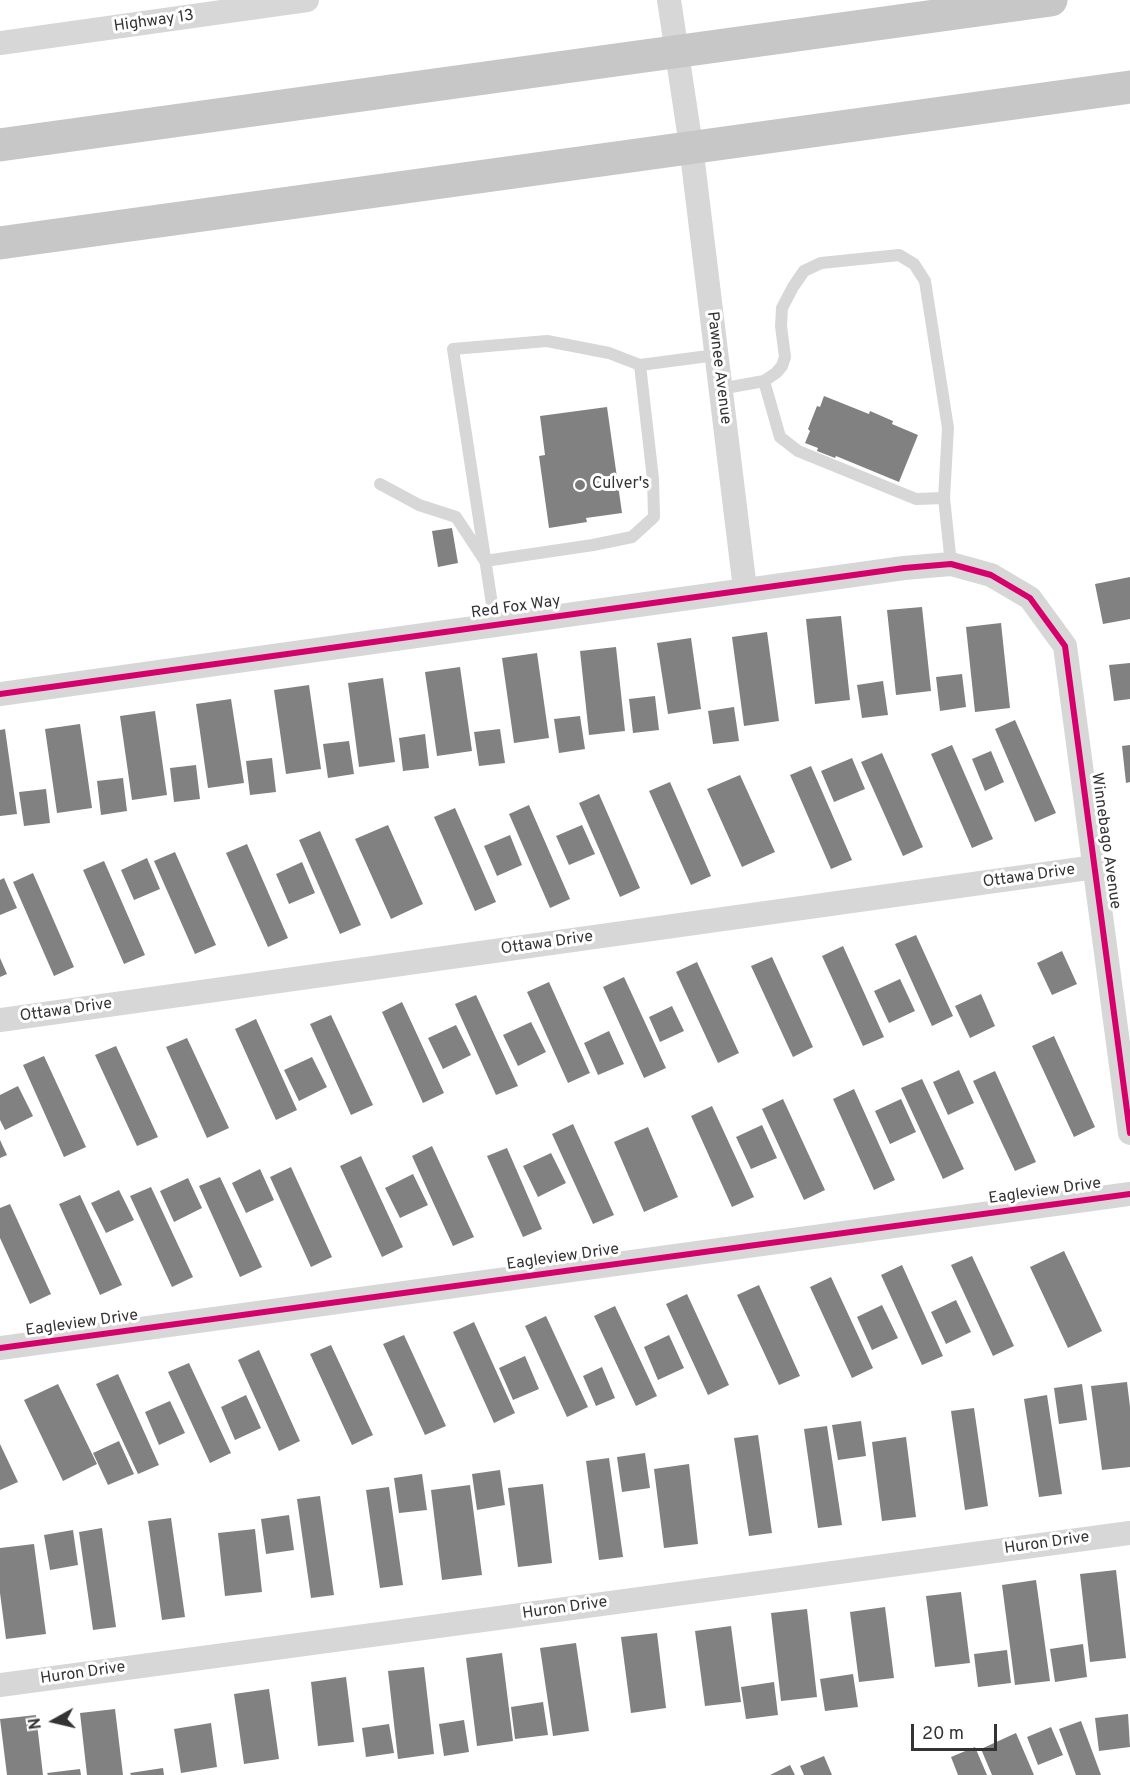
<!DOCTYPE html>
<style>
body{margin:0}
#map{position:relative;width:1130px;height:1775px;overflow:hidden;background:#fff;font-family:Overpass,sans-serif}
canvas{display:block}
.north{position:absolute;left:24px;top:1691px;width:60px;height:60px;-webkit-text-stroke:4px #fff;paint-order:stroke;rotate:262deg;font-size:16px;font-weight:700;line-height:24px;text-align:center;color:#333}
.north::after{content:'';display:block;margin:auto;width:21px;height:27px;background:#333;clip-path:polygon(50% 0,100% 100%,50% 72%,0 100%)}
.scale{position:absolute;left:911px;top:1724px;width:86px;height:27px;box-sizing:border-box;border:3px solid #333;border-top:0;padding-left:8px;font-size:18px;line-height:21px;white-space:nowrap;color:#333;-webkit-text-stroke:4px #fff;paint-order:stroke}
</style>
<div id="map">
<canvas width="1130" height="1775"></canvas>
<div class="north">N</div>
<div class="scale">20 m</div>
</div>
<script>
const context = document.querySelector('canvas').getContext('2d');
context.lineJoin = 'round';
function fill(path, color) {
  context.fillStyle = color;
  context.fill(path, 'evenodd');
}
function poly(rows) {
  const path = new Path2D();
  for (const r of rows) {
    path.moveTo(r[0], r[1]);
    for (let i = 2; i < r.length; i += 2) path.lineTo(r[i], r[i + 1]);
  }
  return path;
}
function stroke(path, color, width, dash) {
  context.strokeStyle = color;
  context.lineWidth = width;
  context.lineCap = dash ? 'butt' : 'round';
  context.setLineDash(dash || []);
  context.stroke(path);
}
function label(font, color, halo, rows, align = 'center') {
  context.font = font + ' Overpass,sans-serif';
  context.lineWidth = 6;
  context.setLineDash([]);
  context.textBaseline = 'middle';
  context.strokeStyle = halo;
  context.fillStyle = color;
  for (const [text, x, y, turn = 0] of rows) {
    context.save();
    context.translate(x, y);
    context.rotate((+turn || 0) * Math.PI / 180);
    context.textAlign = isNaN(turn) ? turn : align;
    if (halo) context.strokeText(text, 0, 0);
    context.fillText(text, 0, 0);
    context.restore();
  }
}
fill(poly([
 [824,396,869,414,870,411,893,421,892,424,918,435,899,482,836,456,835,458,817,451,818,448,805,443,810,431,808,429,817,406,820,407],
 [607,407,622,513,586,518,587,522,549,528,539,456,545,455,540,416],
 [452,528,458,563,438,567,432,531],
 [1130,577,1130,619,1103,624,1095,584],
 [922,607,931,691,896,695,887,610],
 [841,616,850,700,815,704,806,619],
 [1001,623,1010,708,975,712,966,627],
 [767,632,779,721,744,726,732,637],
 [691,638,701,709,668,714,657,643],
 [616,647,625,731,589,735,580,651],
 [537,653,549,738,514,743,502,658],
 [1130,663,1130,699,1114,701,1109,665],
 [460,667,472,751,437,756,425,672],
 [962,674,966,707,940,711,936,677],
 [383,678,395,762,359,767,348,683],
 [883,681,888,715,862,718,857,685],
 [309,685,321,769,286,774,274,690],
 [655,696,659,730,633,733,629,699],
 [231,699,244,783,208,788,196,704],
 [734,707,739,741,713,744,708,711],
 [155,711,167,795,132,800,120,716],
 [580,716,585,749,559,753,554,719],
 [1015,720,1056,813,1035,822,995,729],
 [80,724,92,808,57,813,45,729],
 [5,729,17,814,0,816,0,730],
 [500,729,505,763,479,766,474,732],
 [425,734,429,768,403,771,399,738],
 [349,741,354,774,328,778,323,744],
 [952,745,993,839,972,848,931,754],
 [1130,745,1130,782,1126,783,1122,746],
 [991,751,1004,782,985,791,972,759],
 [882,753,923,847,903,856,861,762],
 [272,758,276,792,250,795,246,761],
 [852,758,865,789,834,802,821,771],
 [196,765,200,799,174,802,170,768],
 [811,766,852,860,831,869,790,775],
 [740,775,775,852,742,867,707,789],
 [123,778,127,811,101,815,97,781],
 [670,782,711,876,691,885,649,791],
 [46,789,50,823,24,826,19,792],
 [599,794,640,888,620,897,579,803],
 [529,805,570,899,550,908,509,814],
 [455,808,496,902,475,911,434,817],
 [388,825,423,904,391,919,355,839],
 [582,825,595,854,569,865,556,836],
 [320,831,361,925,340,934,299,840],
 [510,835,522,865,497,876,484,846],
 [247,844,288,938,268,947,226,853],
 [175,852,216,945,195,954,154,861],
 [147,858,160,889,134,900,121,870],
 [104,861,145,955,124,964,83,870],
 [302,862,315,893,289,904,276,874],
 [33,873,74,967,54,976,13,882],
 [4,878,17,908,0,915,0,880],
 [916,935,953,1016,932,1026,895,944],
 [843,946,884,1037,863,1046,822,956],
 [1062,951,1077,984,1052,995,1037,963],
 [772,957,813,1047,793,1057,751,966],
 [0,958,7,974,0,977],
 [697,962,739,1053,718,1063,676,972],
 [624,977,666,1068,644,1078,603,987],
 [900,979,915,1011,889,1023,874,991],
 [549,982,590,1073,568,1083,527,992],
 [981,994,995,1026,970,1038,955,1006],
 [476,995,518,1086,496,1095,455,1004],
 [402,1002,444,1093,423,1103,382,1012],
 [672,1006,684,1031,660,1042,649,1017],
 [331,1015,373,1105,351,1115,310,1024],
 [256,1019,297,1110,276,1120,235,1029],
 [531,1022,546,1052,518,1066,503,1035],
 [456,1025,471,1055,443,1069,428,1038],
 [609,1031,624,1064,598,1075,584,1043],
 [1054,1036,1095,1127,1074,1137,1032,1046],
 [187,1038,229,1128,207,1138,166,1047],
 [116,1046,158,1137,137,1146,95,1055],
 [44,1056,86,1147,64,1157,23,1065],
 [312,1057,327,1087,299,1101,284,1070],
 [959,1070,974,1103,948,1115,933,1082],
 [995,1071,1036,1162,1015,1171,973,1081],
 [922,1079,964,1169,943,1179,901,1088],
 [18,1086,33,1116,5,1130,0,1120,0,1095],
 [854,1089,895,1180,874,1190,833,1099],
 [783,1099,825,1190,804,1200,762,1109],
 [901,1099,916,1132,890,1144,875,1111],
 [712,1106,754,1197,732,1207,691,1116],
 [573,1124,614,1215,593,1224,552,1134],
 [762,1125,777,1158,751,1169,736,1137],
 [648,1127,678,1197,644,1212,614,1142],
 [0,1140,7,1155,0,1158],
 [432,1146,474,1237,453,1246,412,1156],
 [507,1148,542,1229,523,1237,487,1156],
 [551,1153,566,1183,538,1197,523,1166],
 [361,1156,403,1247,382,1257,340,1166],
 [291,1167,332,1257,311,1267,270,1177],
 [260,1169,274,1200,246,1213,232,1183],
 [413,1174,428,1205,400,1218,385,1188],
 [220,1177,262,1267,240,1277,199,1186],
 [188,1178,202,1208,174,1222,160,1191],
 [151,1187,193,1277,172,1287,130,1196],
 [119,1190,134,1220,106,1233,91,1203],
 [80,1195,122,1285,100,1295,59,1204],
 [10,1204,51,1294,30,1304,0,1238,0,1208],
 [1064,1251,1102,1331,1068,1348,1030,1267],
 [972,1256,1014,1346,993,1356,951,1265],
 [902,1265,943,1356,922,1365,881,1275],
 [831,1277,873,1368,852,1378,810,1287],
 [759,1285,800,1376,779,1385,737,1295],
 [687,1294,729,1385,708,1395,666,1304],
 [956,1300,971,1332,946,1344,931,1312],
 [882,1305,898,1338,872,1350,857,1317],
 [615,1306,657,1396,636,1406,594,1316],
 [546,1316,588,1407,567,1417,525,1326],
 [474,1322,515,1413,494,1423,453,1332],
 [404,1335,446,1426,425,1435,383,1344],
 [669,1335,684,1368,658,1380,644,1347],
 [331,1345,373,1435,352,1445,310,1354],
 [259,1350,300,1441,279,1451,238,1360],
 [525,1356,539,1389,513,1400,499,1368],
 [189,1363,231,1453,210,1463,168,1372],
 [602,1367,615,1398,596,1406,583,1376],
 [118,1374,159,1465,138,1474,96,1384],
 [1127,1382,1130,1407,1130,1467,1102,1470,1091,1386],
 [58,1384,97,1464,63,1481,24,1400],
 [1082,1384,1087,1420,1059,1424,1054,1388],
 [246,1395,261,1428,235,1440,221,1407],
 [1047,1395,1062,1494,1039,1497,1024,1399],
 [170,1401,185,1433,159,1445,145,1412],
 [974,1408,988,1506,965,1510,951,1411],
 [861,1421,866,1456,838,1460,832,1425],
 [827,1426,842,1525,818,1528,804,1429],
 [758,1435,772,1533,749,1536,734,1438],
 [906,1437,916,1517,882,1521,872,1442],
 [119,1441,134,1474,108,1485,93,1453],
 [0,1444,18,1482,0,1490],
 [645,1453,650,1488,622,1492,617,1457],
 [609,1458,623,1557,599,1560,586,1461],
 [689,1464,698,1544,664,1548,654,1469],
 [500,1470,505,1505,477,1510,472,1474],
 [422,1474,427,1510,399,1513,394,1478],
 [543,1484,552,1563,518,1567,508,1488],
 [470,1485,482,1575,442,1580,431,1490],
 [389,1487,403,1585,380,1588,366,1490],
 [320,1496,334,1595,311,1598,297,1499],
 [289,1515,294,1550,266,1554,261,1519],
 [171,1518,185,1617,162,1620,148,1521],
 [102,1528,116,1627,93,1630,79,1532],
 [255,1529,262,1592,225,1596,218,1533],
 [73,1530,78,1565,50,1570,44,1535],
 [34,1544,46,1634,6,1639,0,1593,0,1548],
 [1116,1570,1126,1658,1090,1662,1080,1574],
 [1036,1580,1050,1681,1015,1685,1002,1585],
 [961,1592,970,1663,935,1667,926,1596],
 [885,1607,894,1678,859,1682,850,1612],
 [807,1609,817,1697,781,1701,771,1613],
 [731,1626,741,1702,705,1706,695,1631],
 [657,1633,666,1708,631,1713,621,1637],
 [576,1643,589,1731,553,1736,540,1648],
 [1083,1644,1087,1677,1055,1682,1050,1649],
 [1007,1650,1011,1683,978,1687,974,1654],
 [502,1653,513,1741,477,1746,466,1658],
 [424,1667,434,1754,398,1759,388,1671],
 [853,1674,858,1707,825,1711,820,1679],
 [346,1677,354,1742,318,1746,311,1682],
 [774,1682,778,1715,746,1719,741,1687],
 [269,1689,279,1759,244,1764,234,1694],
 [543,1702,548,1735,515,1739,511,1707],
 [115,1709,123,1775,87,1775,80,1713],
 [1128,1714,1130,1747,1099,1751,1095,1718],
 [36,1715,43,1775,7,1775,0,1719],
 [464,1720,469,1752,444,1756,439,1724],
 [1081,1721,1101,1775,1076,1775,1059,1729],
 [211,1723,217,1767,181,1773,174,1729],
 [389,1724,394,1753,366,1757,362,1728],
 [1051,1727,1063,1755,1038,1765,1027,1737],
 [1016,1733,1034,1775,992,1775,981,1749],
 [975,1747,987,1775,958,1775,951,1757],
 [824,1756,832,1775,804,1775,800,1766],
 [790,1765,795,1775,770,1775],
 [163,1768,164,1775,131,1775,130,1773],
 [80,1769,81,1775,48,1775,47,1773]
]), '#818181');
stroke(poly([
 [764,381,780,437,798,451,916,499,944,498],
 [720,389,764,381,776,373,782,366,785,357,781,326,782,308,793,287,804,271,821,263,899,255,914,264,925,281,948,428,944,498,951,564],
 [380,484,419,505,456,517,485,561,593,545,632,537,654,517,653,479,640,365],
 [495,624,453,349,547,341,609,353,640,365,716,355]
]), '#d7d7d7', 12);
stroke(poly([
 [669,0,691,146,745,589],
 [0,43,307,0],
 [0,694,904,568,951,564,991,575,1030,598,1065,646,1130,1133],
 [0,1020,1095,867],
 [0,1348,1130,1194],
 [0,1685,1130,1533]
]), '#d7d7d7', 24);
stroke(poly([
 [0,145,1051,0],
 [0,243,1130,87]
]), '#c7c7c7', 33);
stroke(poly([
 [0,694,904,568,951,564,991,575,1030,598,1065,646,1130,1133],
 [0,1348,1130,1194]
]), '#d6006c', 6);
for (const [x, y, r, color] of [
 [580,485,6,"#7a7a7a"]
]) {
  const dot = new Path2D();
  dot.arc(x, y, r, 0, 2 * Math.PI);
  context.fillStyle = color;
  context.fill(dot);
  stroke(dot, '#fff', 2);
}
label('16px', '#333', '#fff', [
 ["Highway 13",154,22,-8],
 ["Pawnee Avenue",718,368,83],
 ["Red Fox Way",516,608,-8],
 ["Winnebago Avenue",1105,841,82],
 ["Ottawa Drive",1029,877,-8],
 ["Ottawa Drive",547,944,-8],
 ["Ottawa Drive",66,1011,-8],
 ["Eagleview Drive",1045,1192,-8],
 ["Eagleview Drive",563,1258,-8],
 ["Eagleview Drive",82,1324,-8],
 ["Huron Drive",1047,1544,-8],
 ["Huron Drive",565,1609,-8],
 ["Huron Drive",83,1674,-8]
]);
label('16px', '#333', '#fff', [
 ["Culver's",592,485]
], 'left');
</script>
